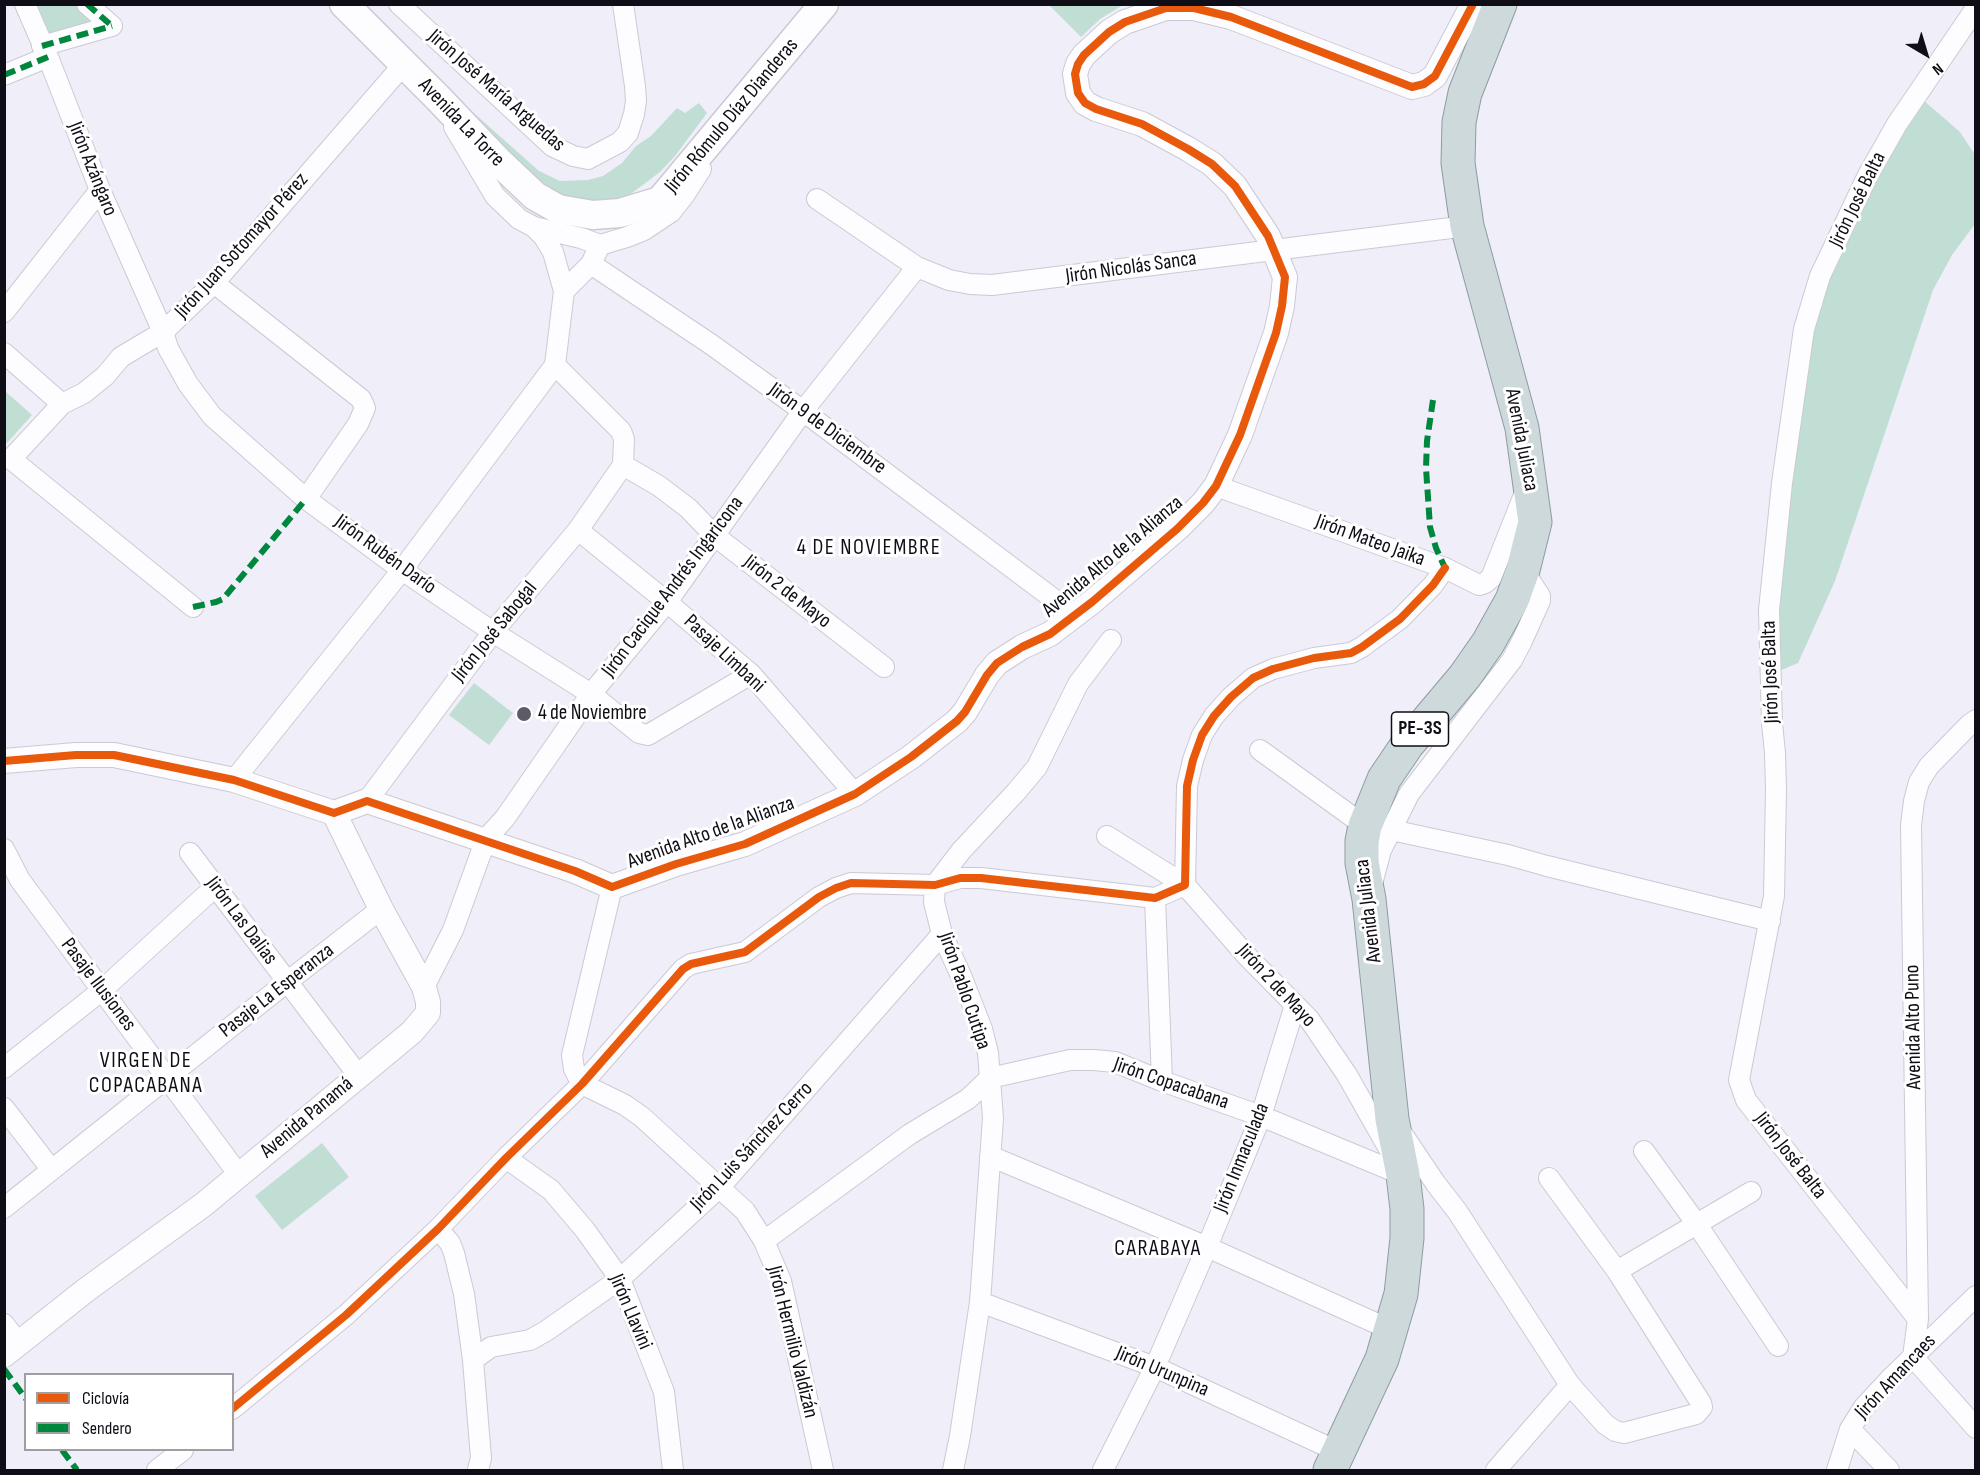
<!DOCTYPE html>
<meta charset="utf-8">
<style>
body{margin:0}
#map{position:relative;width:1980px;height:1475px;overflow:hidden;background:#efeef9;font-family:"Sofia Sans Condensed",sans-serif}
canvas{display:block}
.frame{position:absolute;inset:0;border:6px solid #0f0e17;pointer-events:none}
.legend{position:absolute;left:24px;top:1373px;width:210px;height:78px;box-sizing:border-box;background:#fff;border:2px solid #9f9fa2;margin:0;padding:8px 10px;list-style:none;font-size:18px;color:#0f0e17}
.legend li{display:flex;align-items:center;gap:12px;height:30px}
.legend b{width:30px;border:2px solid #9f9fa2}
.north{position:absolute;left:1896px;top:24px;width:60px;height:60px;-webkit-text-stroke:4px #fff;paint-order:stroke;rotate:142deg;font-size:16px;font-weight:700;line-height:24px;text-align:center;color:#0f0e17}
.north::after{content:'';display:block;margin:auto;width:21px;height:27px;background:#0f0e17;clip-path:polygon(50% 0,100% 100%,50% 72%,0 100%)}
</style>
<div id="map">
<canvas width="1980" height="1475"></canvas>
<div class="frame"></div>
<ul class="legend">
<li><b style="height:8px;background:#e8590c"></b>Ciclovía</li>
<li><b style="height:8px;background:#00873e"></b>Sendero</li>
</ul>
<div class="north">N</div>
</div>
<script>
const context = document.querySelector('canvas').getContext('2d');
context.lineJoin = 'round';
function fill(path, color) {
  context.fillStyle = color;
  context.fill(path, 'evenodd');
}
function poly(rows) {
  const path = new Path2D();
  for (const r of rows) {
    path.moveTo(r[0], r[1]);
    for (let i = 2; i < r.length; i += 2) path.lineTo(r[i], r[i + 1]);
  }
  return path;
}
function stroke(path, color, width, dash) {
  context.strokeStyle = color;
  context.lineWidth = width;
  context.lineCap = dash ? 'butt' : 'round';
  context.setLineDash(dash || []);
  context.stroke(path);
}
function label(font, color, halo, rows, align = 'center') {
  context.font = font + ' "Sofia Sans Condensed",sans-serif';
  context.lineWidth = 6;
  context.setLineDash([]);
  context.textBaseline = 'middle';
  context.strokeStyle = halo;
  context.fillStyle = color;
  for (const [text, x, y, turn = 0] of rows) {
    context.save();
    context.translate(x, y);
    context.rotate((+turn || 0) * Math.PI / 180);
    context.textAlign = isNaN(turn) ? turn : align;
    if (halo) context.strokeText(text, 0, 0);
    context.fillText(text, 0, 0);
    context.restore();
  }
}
fill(poly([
 [22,5,76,5,98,23,40,47],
 [1049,5,1123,5,1100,19,1081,37],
 [404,51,539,171,560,181,588,180,603,176,622,163,636,146,651,136,677,108,685,113,699,103,707,113,675,156,660,172,628,196,615,201,593,203,554,197],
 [1915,93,1960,132,1975,155,1975,224,1952,255,1933,290,1835,581,1798,663,1765,677,1800,330],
 [5,391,32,415,7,443,5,441],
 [474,683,513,713,489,745,449,715],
 [322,1143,349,1177,282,1230,255,1196]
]), '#c1ded4');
const minor = poly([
 [25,4,48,57,100,190,163,332,168,348,188,384,212,416,306,499,402,570,493,632,591,694,639,733,648,735,751,674],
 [87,4,112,26],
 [399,4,552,146,573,156,588,159,620,142,628,133,634,114,636,101,635,86,623,4],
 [42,46,112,26],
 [4,75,48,57],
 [454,127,495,196,519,219,534,227,581,238,600,245,627,237,644,230,671,212,685,194,701,169],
 [817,199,917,267,949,280,970,284,992,285,1467,226],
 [534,227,544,237,553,252,564,291,555,365,621,431,624,439,623,465,659,486,688,508,715,536,884,667],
 [600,245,591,264,712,345,803,411,1075,615],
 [214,283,361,399,365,408,358,424,306,499],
 [564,291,591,264],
 [4,312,100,190],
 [4,353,62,404],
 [1216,486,1445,568,1479,585,1485,583,1491,578,1526,490],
 [578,530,667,602,751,674,855,794],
 [193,607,11,459,62,404,84,393,105,376,121,357,163,332,214,283,403,65],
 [1976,720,1969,725,1929,766,1919,782,1914,801,1911,825,1918,1319,1913,1357,1976,1428],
 [1260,750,1365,826],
 [234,780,402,570,555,365],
 [367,801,493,632,578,530,623,465],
 [1391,830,1508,855,1547,866,1770,921],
 [1107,836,1185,885,1246,955,1309,1019,1347,1075,1389,1149],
 [4,849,20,880,239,1175],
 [190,853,358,1075],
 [1372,884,1381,850,1409,794,1512,660,1522,641,1540,601,1540,596,1523,570],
 [1155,898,1162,1081],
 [424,987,453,930,486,839,505,818,591,694,667,602,803,411,917,267],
 [4,1068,101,991,216,886],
 [582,1084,625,1105,642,1117,745,1211,764,1241,781,1281,823,1470],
 [582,1084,574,1069,572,1055,612,887],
 [4,1108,51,1169],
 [1401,1132,1436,1184,1457,1211,1570,1385,1605,1424,1615,1431,1624,1433,1696,1414,1702,1407,1701,1403,1617,1271,1549,1178],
 [1644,1151,1696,1223,1778,1346],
 [990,1156,1207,1247,1391,1330],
 [506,1158,551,1190,585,1230,620,1279,664,1392,673,1470],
 [4,1208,287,982,381,909],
 [438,1229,450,1243,454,1253,464,1294,473,1360,481,1458,478,1470],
 [764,1241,910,1134,968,1099,990,1078,1070,1060,1094,1060,1115,1062,1162,1081,1261,1116,1403,1175],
 [1617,1271,1751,1192],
 [980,1302,1155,1367,1339,1452],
 [1918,1319,1746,1100,1739,1080,1774,896,1776,790,1775,753,1772,723,1769,610,1782,483,1804,329,1820,276,1868,175,1897,124,1976,8],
 [4,1324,19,1344],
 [473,1360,491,1347,530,1340,546,1331,620,1279,720,1187,942,934],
 [232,1409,346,1315,438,1229,506,1158,582,1084,683,969,691,964,745,952,819,897,836,888,851,883,935,885,960,878,981,878,1155,898,1185,885,1187,786,1193,760,1202,735,1214,716,1231,697,1253,678,1273,669,1314,658,1351,653,1362,647,1400,619,1433,585,1445,568],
 [1850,1429,1889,1470],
 [157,1470,183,1450],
 [953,1470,960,1436,980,1302,993,1118,988,1053,982,1029,962,978,942,934,934,902,935,885,961,851,1016,792,1037,767,1078,684,1111,640],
 [1103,1470,1155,1367,1207,1247,1261,1116,1295,1005],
 [1496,1470,1570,1385],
 [1837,1470,1850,1429,1864,1407,1890,1379,1976,1296]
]);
const tertiary = poly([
 [4,761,76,755,114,755,234,780,334,813,367,801,575,871,612,887,676,864,745,844,855,794,911,757,957,721,965,712,987,675,997,663,1022,647,1050,634,1092,602,1177,529,1203,503,1216,486,1240,435,1276,333,1282,306,1285,277,1268,236,1235,186,1212,164,1188,149,1142,124,1096,109,1085,103,1078,93,1075,74,1078,64,1084,55,1109,32,1125,22,1166,8,1194,8,1231,17,1412,87,1424,84,1435,76,1473,4],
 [4,1355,86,1290,203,1205,412,1032,428,1013,428,1002,424,987,381,909,334,813]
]);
const secondary = poly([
 [344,4,438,98,498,161,535,196,558,209,593,215,620,213,660,201,824,4]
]);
const trunk = poly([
 [1330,1470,1382,1359,1401,1294,1407,1238,1407,1209,1403,1175,1392,1119,1369,899,1362,863,1362,841,1365,826,1384,779,1407,745,1465,676,1488,643,1512,600,1523,570,1535,522,1522,428,1467,226,1458,163,1459,122,1465,93,1500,4]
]);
stroke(minor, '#cbcad4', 22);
stroke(tertiary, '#cbcad4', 26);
stroke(secondary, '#cbcad4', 31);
stroke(trunk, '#8d9ca2', 35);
stroke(minor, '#fdfcfe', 20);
stroke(tertiary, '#fdfcfe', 24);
stroke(secondary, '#fdfcfe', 28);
stroke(trunk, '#ced9dc', 33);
stroke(poly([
 [87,4,112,26],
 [42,46,112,26],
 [4,75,48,57],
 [1433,400,1427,441,1426,468,1430,527,1436,548,1445,568],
 [193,607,216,602,223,599,306,499],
 [4,1369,26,1399],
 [62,1450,77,1470]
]), '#00873e', 6, [12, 6]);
stroke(poly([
 [4,761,76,755,114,755,234,780,334,813,367,801,575,871,612,887,676,864,745,844,855,794,911,757,957,721,965,712,987,675,997,663,1022,647,1050,634,1092,602,1177,529,1203,503,1216,486,1240,435,1276,333,1282,306,1285,277,1268,236,1235,186,1212,164,1188,149,1142,124,1096,109,1085,103,1078,93,1075,74,1078,64,1084,55,1109,32,1125,22,1166,8,1194,8,1231,17,1412,87,1424,84,1435,76,1473,4],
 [232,1409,346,1315,438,1229,506,1158,582,1084,683,969,691,964,745,952,819,897,836,888,851,883,935,885,960,878,981,878,1155,898,1185,885,1187,786,1193,760,1202,735,1214,716,1231,697,1253,678,1273,669,1314,658,1351,653,1362,647,1400,619,1433,585,1445,568]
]), '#e8590c', 8);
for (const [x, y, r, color] of [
 [524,714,8,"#5d5c66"]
]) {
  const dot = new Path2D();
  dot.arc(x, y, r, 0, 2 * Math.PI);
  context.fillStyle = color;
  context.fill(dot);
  stroke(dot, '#fff', 2);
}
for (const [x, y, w] of [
 [1420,729,57]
]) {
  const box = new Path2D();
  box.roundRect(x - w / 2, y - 17, w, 34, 4.5);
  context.fillStyle = '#fff';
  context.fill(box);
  stroke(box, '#0f0e17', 1.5);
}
label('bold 20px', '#0f0e17', null, [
 ["PE-3S",1420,729]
]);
label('21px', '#0f0e17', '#fff', [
 ["Jirón José María Arguedas",496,91,41],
 ["Jirón Rómulo Díaz Dianderas",732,116,-50],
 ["Avenida La Torre",461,123,46],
 ["Jirón Azángaro",92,169,68],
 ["Jirón José Balta",1858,200,-64],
 ["Jirón Juan Sotomayor Pérez",242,246,-48],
 ["Jirón Nicolás Sanca",1131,268,-8],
 ["Jirón 9 de Diciembre",827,429,36],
 ["Avenida Juliaca",1521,440,79],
 ["Jirón Mateo Jaika",1370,541,20],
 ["Jirón Rubén Darío",385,555,36],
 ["Avenida Alto de la Alianza",1113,557,-40],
 ["Jirón Cacique Andrés Ingaricona",673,587,-53],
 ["Jirón 2 de Mayo",787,592,38],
 ["Jirón José Sabogal",495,632,-51],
 ["Pasaje Limbani",724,654,43],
 ["Jirón José Balta",1771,672,-92],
 ["Avenida Alto de la Alianza",711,833,-20],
 ["Avenida Juliaca",1369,911,-97],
 ["Jirón Las Dalias",241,921,53],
 ["Pasaje Ilusiones",98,985,53],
 ["Jirón 2 de Mayo",1276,986,47],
 ["Pasaje La Esperanza",277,991,-38],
 ["Jirón Pablo Cutipa",964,991,71],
 ["Avenida Alto Puno",1914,1027,-91],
 ["Jirón Copacabana",1171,1084,19],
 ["Avenida Panamá",307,1118,-40],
 ["Jirón Luis Sánchez Cerro",752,1147,-47],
 ["Jirón José Balta",1790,1156,52],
 ["Jirón Inmaculada",1242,1158,-68],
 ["Jirón Llavini",630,1312,67],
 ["Jirón Hermilio Valdizán",792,1342,76],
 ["Jirón Urunpina",1162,1372,23],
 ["Jirón Amancaes",1896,1377,-47]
]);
label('21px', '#0f0e17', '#fff', [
 ["4 de Noviembre",538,714]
], 'left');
context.letterSpacing = '1.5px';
label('22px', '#0f0e17', '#fff', [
 ["4 DE NOVIEMBRE",869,548],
 ["VIRGEN DE",146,1061],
 ["COPACABANA",146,1086],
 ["CARABAYA",1158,1249]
]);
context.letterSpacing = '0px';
</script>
